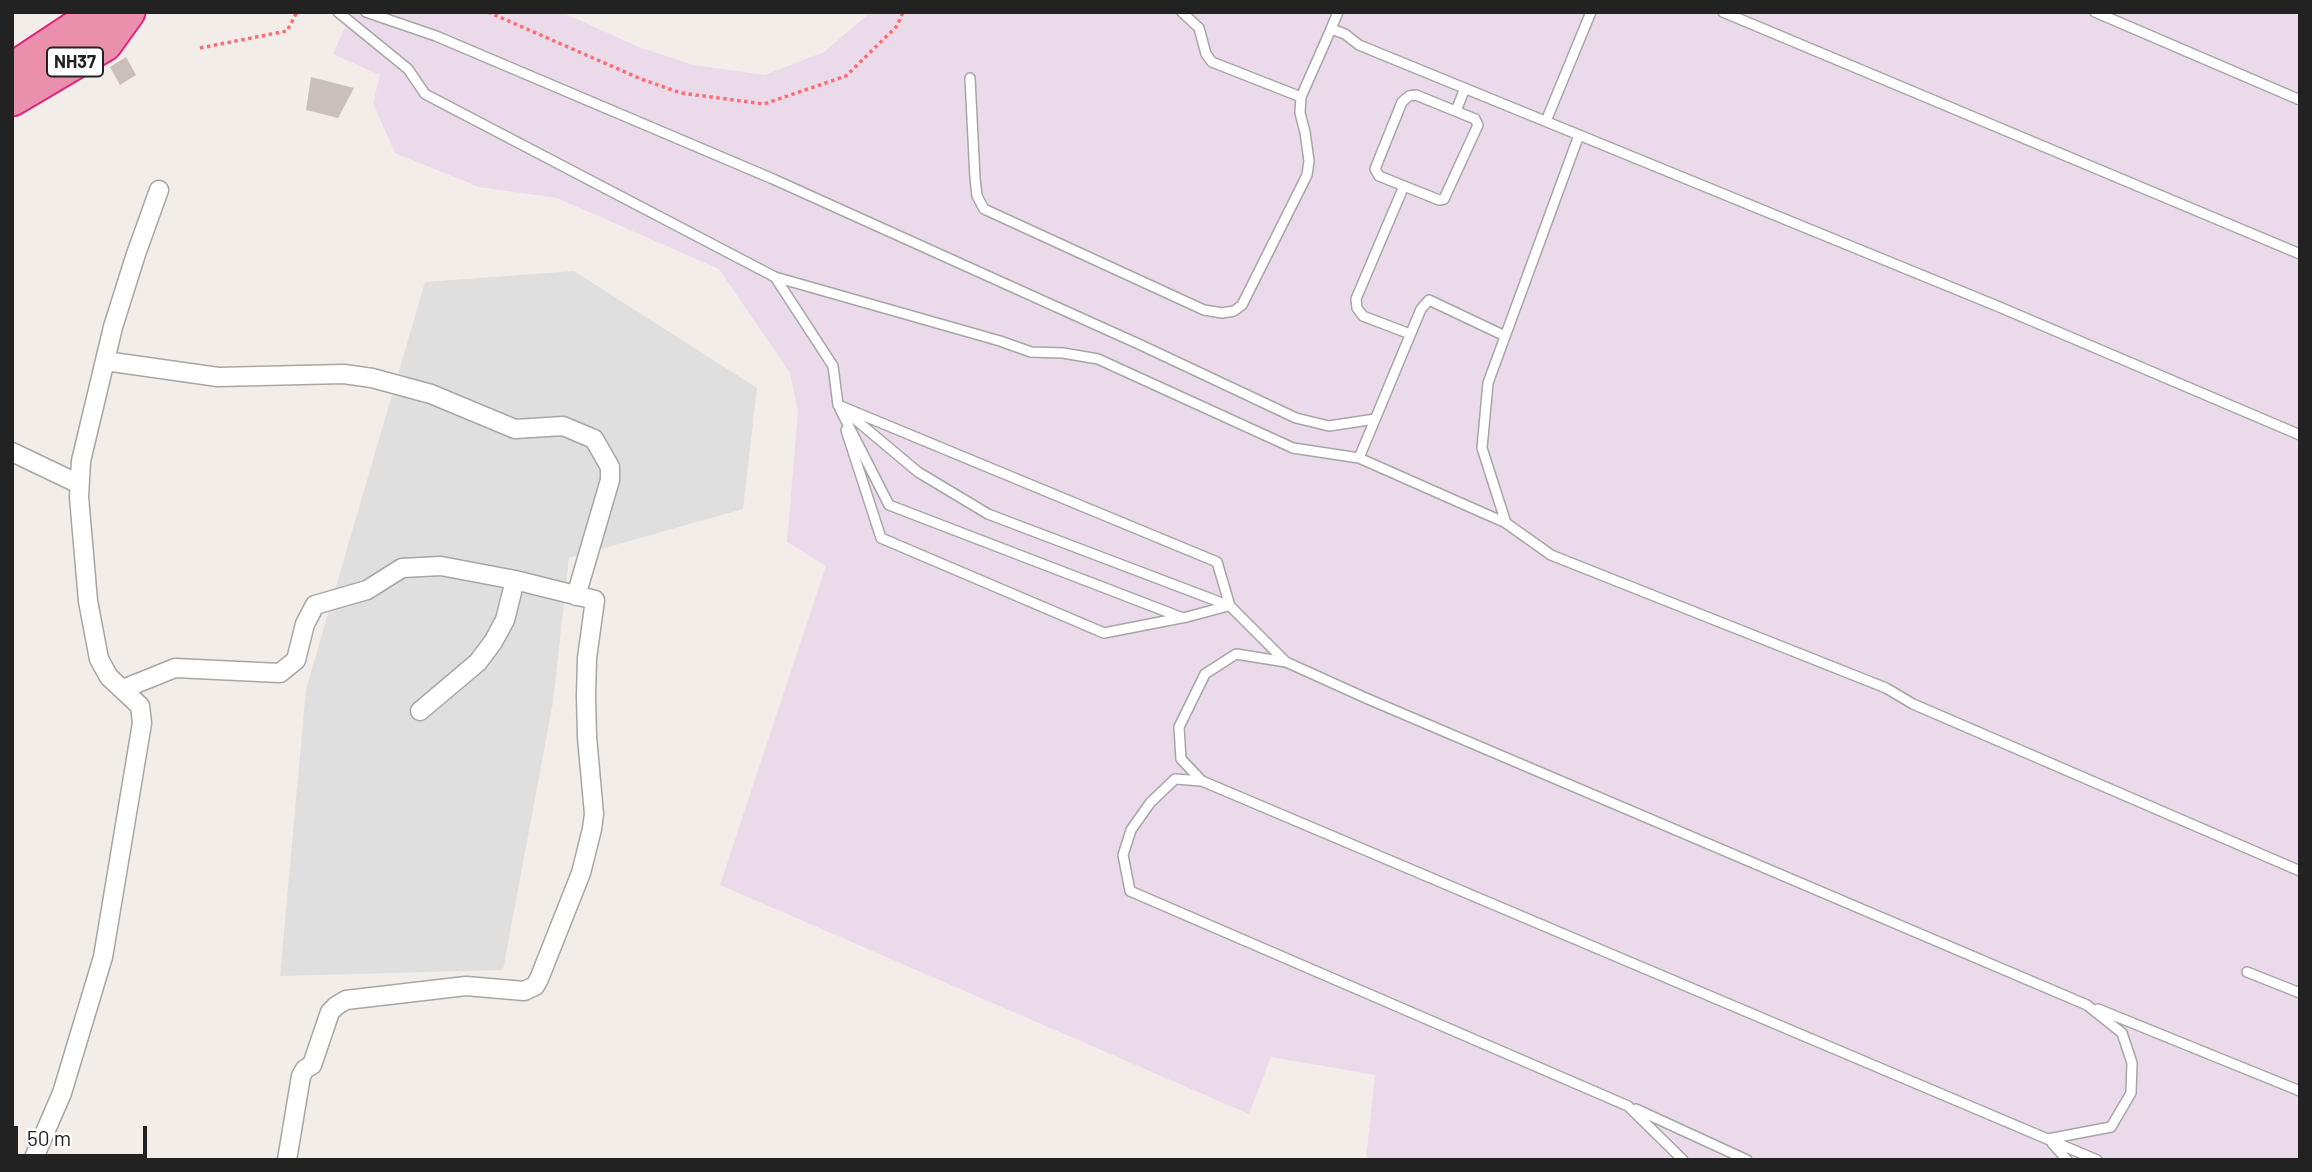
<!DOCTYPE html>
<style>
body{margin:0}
#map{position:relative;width:2312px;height:1172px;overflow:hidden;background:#f2ede8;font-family:Barlow,sans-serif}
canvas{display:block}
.frame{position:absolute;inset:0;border:14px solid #222;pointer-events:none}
.scale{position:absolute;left:14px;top:1126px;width:133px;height:32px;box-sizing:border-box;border:4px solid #222;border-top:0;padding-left:9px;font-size:21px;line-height:24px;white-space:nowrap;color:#222;-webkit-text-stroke:5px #fff;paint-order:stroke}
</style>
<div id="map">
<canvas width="2312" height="1172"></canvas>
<div class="frame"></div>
<div class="scale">50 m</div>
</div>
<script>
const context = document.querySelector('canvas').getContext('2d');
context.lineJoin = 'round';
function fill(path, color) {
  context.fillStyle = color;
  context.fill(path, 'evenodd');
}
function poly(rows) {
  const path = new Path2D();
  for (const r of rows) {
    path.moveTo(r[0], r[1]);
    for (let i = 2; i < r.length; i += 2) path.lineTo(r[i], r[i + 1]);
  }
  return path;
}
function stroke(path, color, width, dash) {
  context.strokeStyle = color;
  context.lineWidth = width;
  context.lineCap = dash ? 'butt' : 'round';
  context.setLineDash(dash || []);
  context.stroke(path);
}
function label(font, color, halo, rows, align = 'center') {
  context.font = font + ' Barlow,sans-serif';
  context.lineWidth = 5;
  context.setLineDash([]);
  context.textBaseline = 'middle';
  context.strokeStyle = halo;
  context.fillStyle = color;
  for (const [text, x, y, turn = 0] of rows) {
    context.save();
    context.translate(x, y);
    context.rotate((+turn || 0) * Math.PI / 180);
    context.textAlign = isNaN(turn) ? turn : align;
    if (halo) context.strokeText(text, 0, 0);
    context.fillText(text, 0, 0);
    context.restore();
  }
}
fill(poly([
 [574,271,757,388,743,509,569,558,553,702,503,970,280,976,306,689,425,282]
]), '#e0dfdf');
fill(poly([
 [352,12,561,12,641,48,693,65,765,75,824,52,871,12,2300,12,2300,1160,1366,1160,1375,1075,1271,1057,1249,1114,720,885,826,566,787,542,798,411,790,373,719,269,557,198,479,187,395,153,373,103,380,75,333,54]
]), '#ebdaea');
fill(poly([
 [126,57,136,75,120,85,110,67],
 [311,77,354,88,338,118,306,110]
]), '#cabfbb');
const lane = poly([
 [338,12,408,69,425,94,775,277,833,366,838,405,1217,562,1230,606],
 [366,12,436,36,773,179,1143,346,1296,418,1329,426,1375,419],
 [1182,12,1199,28,1206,54,1212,62,1301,97],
 [1338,12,1331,29,1345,34,1359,45,1997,306,2300,435],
 [1723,12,2300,254],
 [2095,12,2300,100],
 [970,78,975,178,977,196,984,209,1204,310,1222,313,1234,311,1242,305,1307,175,1309,161,1305,132,1300,113,1301,97,1331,29],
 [1416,95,1475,119,1478,125,1444,199,1439,200,1379,176,1375,169,1402,102,1409,96,1416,95],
 [1456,111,1465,88],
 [1546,121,1591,12],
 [1579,135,1488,383,1482,448,1506,523,1551,555,1886,688,1913,704,2300,871],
 [1404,186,1356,299,1357,308,1363,316,1410,334],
 [775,277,1000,341,1031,352,1063,353,1098,359,1293,448,1359,458,1506,523],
 [838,405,918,472,988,514,1230,606,1286,662,1368,699,2087,1005,2122,1033,2132,1063,2131,1093,2111,1127,2048,1139],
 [840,409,889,505,1183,618,1228,606],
 [846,430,881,538,1104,633,1181,618],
 [1359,458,1421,309,1429,300,1505,336],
 [1202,781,1181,759,1179,727,1205,674,1236,654,1286,662],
 [2247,972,2300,993],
 [2098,1009,2300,1091],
 [1636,1109,1747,1160],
 [2052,1143,2067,1160],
 [1683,1160,1628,1106,1130,891,1123,855,1131,830,1150,803,1175,779,1202,781,2097,1160]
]);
const street = poly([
 [105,361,218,377,344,374,372,378,431,394,515,429,563,426,594,439,610,467,610,480,576,596],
 [12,452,79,484],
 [123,689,175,668,280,673,296,660,305,624,315,605,367,590,402,568,441,566,515,580,595,600,587,658,586,696,587,737,594,814,592,829,581,873,539,979,535,986,524,991,466,986,346,1000,336,1006,330,1012,312,1065,305,1069,301,1076,287,1160],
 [420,711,478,662,493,642,505,620,515,580],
 [33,1160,62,1093,103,957,142,723,140,706,109,677,99,659,88,601,79,497,81,461,113,327,136,254,159,190]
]);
const highway = poly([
 [12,70,89,19,104,12],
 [12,99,105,44,128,12]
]);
stroke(lane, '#a6a6a6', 12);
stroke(street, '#a6a6a6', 21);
stroke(highway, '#e1247e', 37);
stroke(poly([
 [488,12,641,79,681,93,764,104,846,76,897,26,903,12],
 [200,48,287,31,297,12]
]), '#fe6d72', 3.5, [3.5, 3.5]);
stroke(lane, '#fff', 9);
stroke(street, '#fff', 18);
stroke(highway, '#ea8fac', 33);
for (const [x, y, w] of [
 [75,62,56]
]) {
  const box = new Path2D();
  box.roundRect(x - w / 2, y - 14.5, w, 29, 5);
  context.fillStyle = '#fff';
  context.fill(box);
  stroke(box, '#222', 2);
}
label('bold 18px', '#222', null, [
 ["NH37",75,62]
]);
</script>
